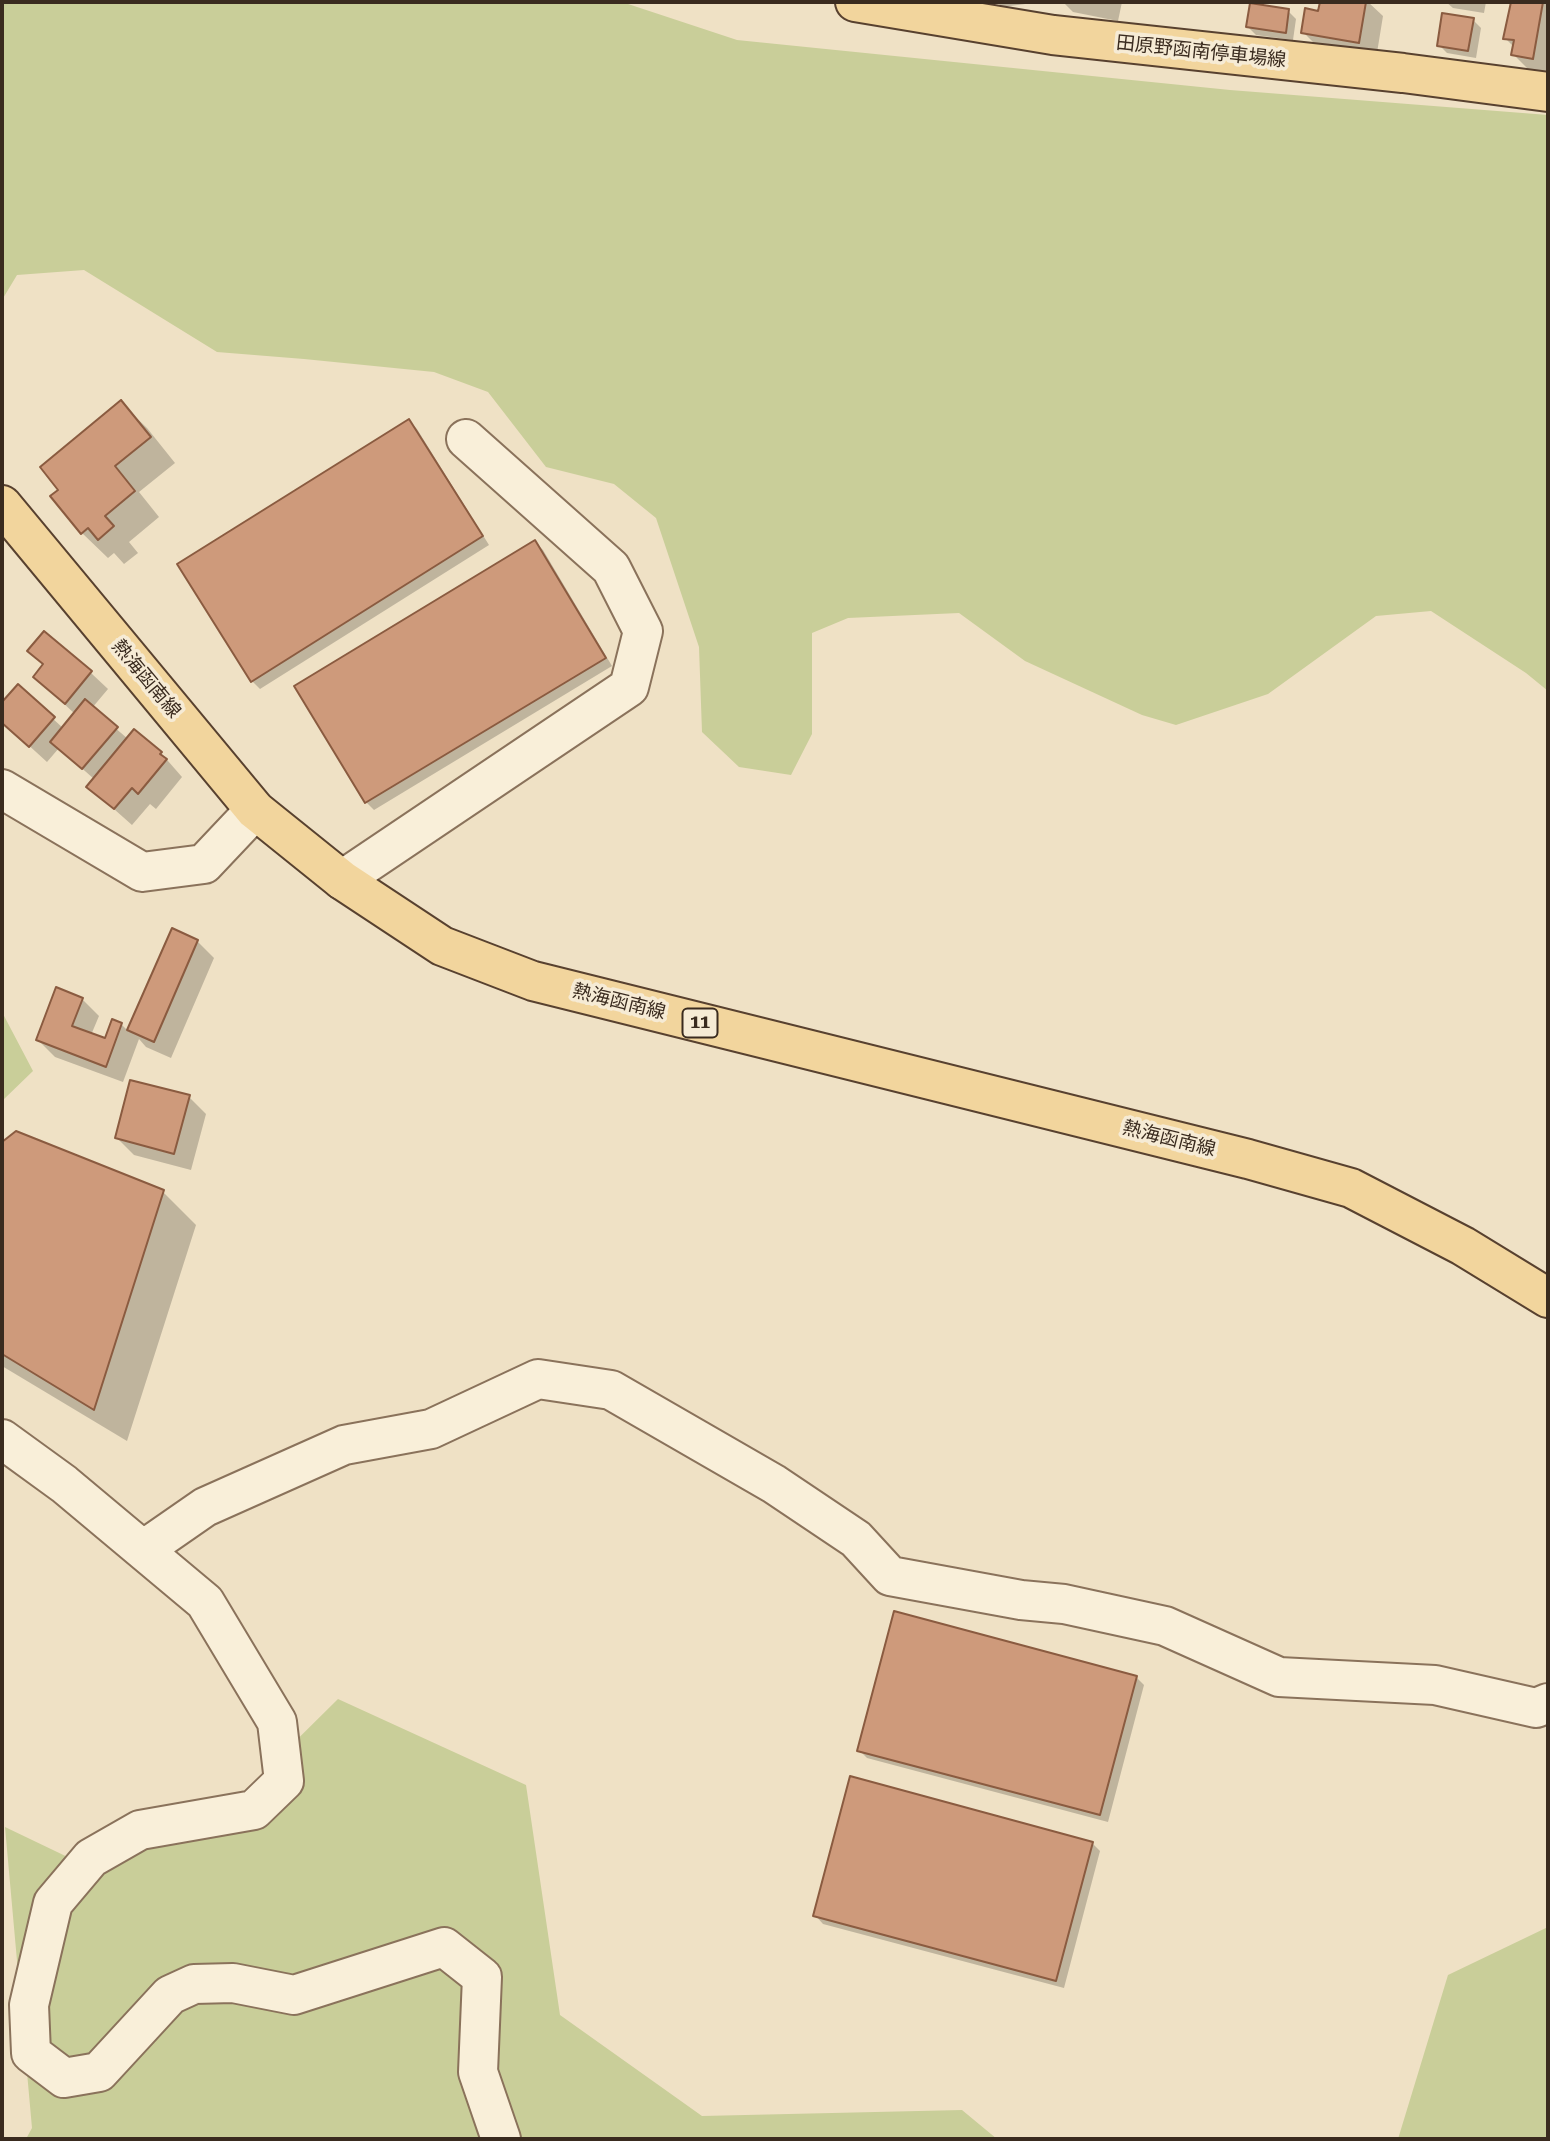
<!DOCTYPE html>
<meta charset="utf-8">
<style>
body{margin:0}
#map{position:relative;width:1550px;height:2141px;overflow:hidden;background:#efe1c5;font-family:"Roboto Serif",serif}
canvas{display:block}
.frame{position:absolute;inset:0;border:4px solid #3a2b1f;pointer-events:none}
</style>
<div id="map">
<canvas width="1550" height="2141"></canvas>
<div class="frame"></div>
</div>
<script>
const context = document.querySelector('canvas').getContext('2d');
context.lineJoin = 'round';
function fill(path, color) {
  context.fillStyle = color;
  context.fill(path, 'evenodd');
}
function poly(rows) {
  const path = new Path2D();
  for (const r of rows) {
    path.moveTo(r[0], r[1]);
    for (let i = 2; i < r.length; i += 2) path.lineTo(r[i], r[i + 1]);
  }
  return path;
}
function stroke(path, color, width, dash) {
  context.strokeStyle = color;
  context.lineWidth = width;
  context.lineCap = dash ? 'butt' : 'round';
  context.setLineDash(dash || []);
  context.stroke(path);
}
function label(font, color, halo, rows, align = 'center') {
  context.font = font + ' "Roboto Serif","Noto Sans JP",serif';
  context.lineWidth = 7;
  context.setLineDash([]);
  context.textBaseline = 'middle';
  context.strokeStyle = halo;
  context.fillStyle = color;
  for (const [text, x, y, turn = 0] of rows) {
    context.save();
    context.translate(x, y);
    context.rotate((+turn || 0) * Math.PI / 180);
    context.textAlign = isNaN(turn) ? turn : align;
    if (halo) context.strokeText(text, 0, 0);
    context.fillText(text, 0, 0);
    context.restore();
  }
}
fill(poly([
 [2,2,622,2,737,40,1230,90,1548,115,1548,691,1526,673,1431,611,1376,616,1268,694,1176,725,1142,715,1025,661,959,613,848,618,812,633,812,734,791,775,739,767,702,732,699,647,656,518,614,484,546,467,488,392,434,372,304,359,217,352,84,270,17,275,2,300],
 [2,1012,33,1071,2,1101],
 [338,1699,526,1785,560,2015,702,2116,962,2110,997,2139,26,2139,32,2128,5,1827,78,1862,242,1794],
 [1548,1927,1548,2139,1398,2139,1448,1975]
]), '#c9ce99');
fill(poly([
 [997,2,1041,2,1002,7],
 [1063,2,1122,2,1118,21,1073,12],
 [1322,2,1368,2,1383,16,1376,59,1320,49,1303,32,1320,13],
 [1446,2,1486,2,1484,13,1453,8],
 [1512,2,1544,2,1548,6,1548,74,1530,71,1513,54,1514,47,1505,38],
 [1288,11,1296,19,1293,40,1256,35,1248,27],
 [1473,20,1481,28,1476,58,1447,53,1439,45],
 [121,403,147,428,175,463,139,492,159,517,129,542,138,553,124,564,114,553,108,558,82,533,60,490],
 [409,421,417,429,489,545,260,689,252,681],
 [535,542,543,550,612,666,374,810,366,802],
 [44,634,91,673,108,689,92,708,128,739,161,753,182,777,156,809,150,804,132,825,88,786,94,779,59,748,47,762,2,721,2,705,18,687,63,728,75,714,35,677,44,665,30,651],
 [173,931,197,941,214,958,171,1058,146,1047,139,1039,123,1082,55,1057,38,1040,82,999,99,1016,91,1035,106,1041,121,1024,129,1032],
 [189,1097,206,1114,191,1170,134,1155,117,1138],
 [16,1133,163,1192,196,1225,127,1441,2,1366,2,1144],
 [1136,1677,1144,1685,1108,1822,867,1758,859,1750],
 [1092,1843,1100,1851,1064,1988,823,1924,815,1915]
]), '#0003');
const building = poly([
 [1320,2,1366,2,1359,43,1301,33,1305,8,1318,11,1320,2],
 [1511,2,1543,2,1533,59,1511,55,1514,40,1503,39,1511,2],
 [1250,3,1289,9,1286,33,1246,27,1250,3],
 [1442,13,1474,18,1468,51,1437,46,1442,13],
 [121,400,151,437,115,466,135,491,105,516,114,526,98,540,88,528,81,534,50,496,58,490,40,467,121,400],
 [409,419,483,536,251,682,177,564,409,419],
 [535,540,606,658,365,803,294,686,535,540],
 [44,631,92,671,65,704,33,677,43,664,27,651,44,631],
 [18,684,55,717,29,747,2,723,2,702,18,684],
 [85,699,118,727,82,769,50,742,85,699],
 [134,729,162,752,160,754,167,759,138,794,132,788,114,809,86,787,134,729],
 [172,928,198,940,154,1042,127,1030,172,928],
 [56,987,83,998,72,1026,105,1038,112,1019,122,1023,106,1067,36,1040,56,987],
 [130,1080,190,1095,174,1154,115,1138,130,1080],
 [16,1131,164,1190,94,1410,2,1354,2,1142,16,1131],
 [894,1611,1137,1676,1100,1815,857,1751,894,1611],
 [850,1776,1093,1842,1056,1981,813,1916,850,1776]
]);
fill(building, '#ce9a7b');
stroke(building, '#8a5b40', 2);
const minor = poly([
 [2,789,142,872,204,864,255,810],
 [342,880,629,687,643,631,611,568,466,439],
 [2,1439,64,1484,205,1602,277,1722,284,1781,254,1810,140,1830,91,1858,53,1903,29,2005,31,2053,64,2078,99,2072,170,1995,194,1984,233,1983,294,1995,444,1947,482,1977,478,2072,501,2139],
 [143,1550,205,1507,344,1445,431,1429,538,1379,611,1390,774,1484,856,1539,890,1576,1021,1600,1064,1604,1165,1626,1279,1677,1435,1685,1536,1708,1548,1703]
]);
const major = poly([
 [855,2,1053,35,1403,73,1548,92],
 [2,505,255,810,342,880,442,946,533,981,1248,1159,1351,1188,1463,1246,1548,1298]
]);
stroke(minor, '#8a725b', 42);
stroke(major, '#58412f', 42);
stroke(minor, '#f9efd9', 38);
stroke(major, '#f2d59d', 38);
for (const [x, y, w] of [
 [700,1023,35]
]) {
  const box = new Path2D();
  box.roundRect(x - w / 2, y - 14.5, w, 29, 5);
  context.fillStyle = '#f6ebd5';
  context.fill(box);
  stroke(box, '#3a2b1f', 2);
}
label('bold 18px', '#3a2b1f', null, [
 ["11",700,1023]
]);
label('19px', '#3a2b1f', '#f6ebd5', [
 ["田原野函南停車場線",1201,52,6],
 ["熱海函南線",146,679,50],
 ["熱海函南線",619,1002,14],
 ["熱海函南線",1169,1139,14]
]);
</script>
